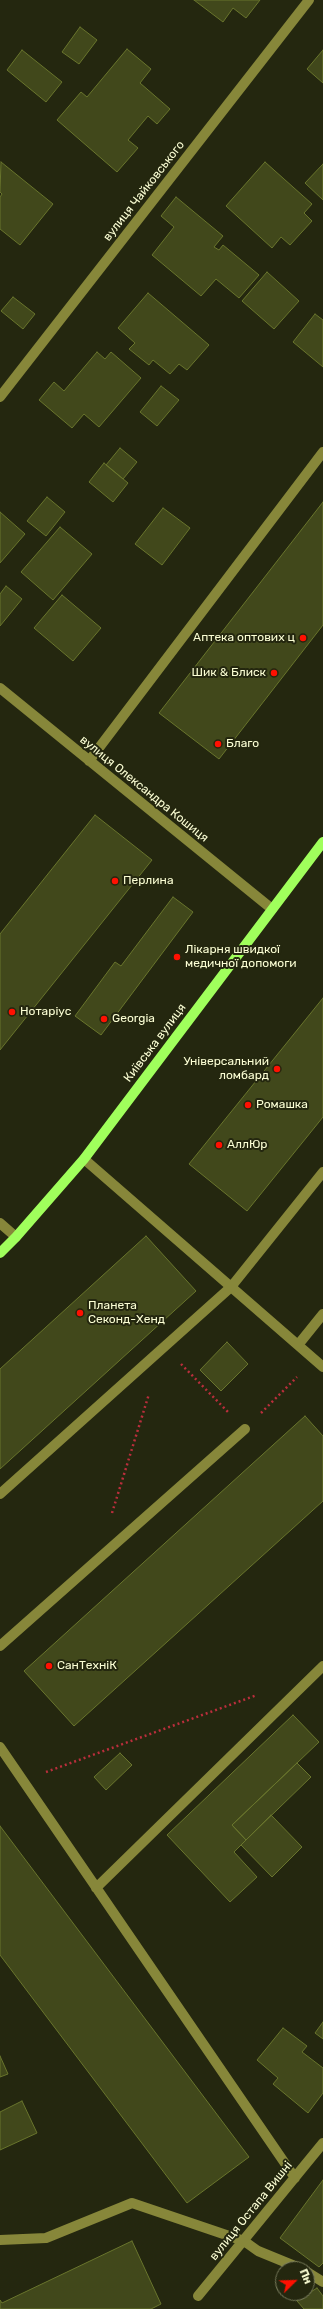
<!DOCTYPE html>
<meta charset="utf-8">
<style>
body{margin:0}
#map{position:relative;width:323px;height:2309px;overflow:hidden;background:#24270f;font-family:Rubik,sans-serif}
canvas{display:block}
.north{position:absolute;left:275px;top:2261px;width:40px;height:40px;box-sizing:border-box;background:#24270f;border:1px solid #7a7d5e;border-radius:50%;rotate:67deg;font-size:11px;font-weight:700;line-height:16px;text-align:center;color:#fcffd5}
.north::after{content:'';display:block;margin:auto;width:14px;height:18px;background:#ff1001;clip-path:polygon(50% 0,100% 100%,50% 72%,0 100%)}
</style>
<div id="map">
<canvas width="323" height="2309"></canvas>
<div class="north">Пн</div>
</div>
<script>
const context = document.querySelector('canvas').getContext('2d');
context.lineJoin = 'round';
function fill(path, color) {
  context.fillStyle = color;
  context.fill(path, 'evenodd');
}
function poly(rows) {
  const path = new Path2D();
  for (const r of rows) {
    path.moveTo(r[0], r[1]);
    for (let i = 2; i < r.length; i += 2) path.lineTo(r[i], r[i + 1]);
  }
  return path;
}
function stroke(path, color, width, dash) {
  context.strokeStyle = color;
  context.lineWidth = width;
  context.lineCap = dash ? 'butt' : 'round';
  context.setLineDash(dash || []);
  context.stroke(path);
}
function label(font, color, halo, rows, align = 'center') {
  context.font = font + ' Rubik,sans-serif';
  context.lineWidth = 4;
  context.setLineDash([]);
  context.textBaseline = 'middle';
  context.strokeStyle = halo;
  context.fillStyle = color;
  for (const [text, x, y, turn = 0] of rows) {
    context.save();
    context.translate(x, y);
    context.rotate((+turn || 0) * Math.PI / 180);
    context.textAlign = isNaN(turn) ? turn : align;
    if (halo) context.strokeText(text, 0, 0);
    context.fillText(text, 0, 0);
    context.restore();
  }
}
const building = poly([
 [194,0,260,0,246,18,233,8,223,22,194,0],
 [80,27,97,40,79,64,62,52,80,27],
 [127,49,151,69,140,83,170,109,157,124,148,116,128,140,138,148,117,172,57,120,81,92,87,97,127,49],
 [22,50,62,82,46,102,7,70,22,50],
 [323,50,323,83,307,69,323,50],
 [1,162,53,204,20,245,0,229,0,197,2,194,0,192,1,162],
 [265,162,312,204,304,213,312,221,290,245,281,237,272,248,226,206,265,162],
 [323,164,323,200,305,183,323,164],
 [176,197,223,236,214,247,219,250,223,245,259,275,239,298,216,279,201,296,152,255,174,227,161,216,176,197],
 [267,272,299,301,274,329,242,301,267,272],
 [148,293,209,345,187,370,179,364,170,374,153,360,149,365,129,349,135,343,118,328,148,293],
 [13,297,35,314,23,329,1,311,13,297],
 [315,314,323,320,323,367,293,342,315,314],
 [97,352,105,359,111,352,141,378,99,427,84,414,72,428,39,400,54,382,64,391,97,352],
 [161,386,179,400,157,426,140,412,161,386],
 [120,448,137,462,123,479,106,465,120,448],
 [104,463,128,483,113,502,89,482,104,463],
 [47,497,65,512,46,536,27,521,47,497],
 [323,502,323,625,219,759,159,713,323,502],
 [163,508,190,528,162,565,135,544,163,508],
 [0,512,25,534,0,563,0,512],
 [60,527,92,554,53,600,21,572,60,527],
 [6,586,22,599,0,626,0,594,6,586],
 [62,595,101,628,73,661,34,628,62,595],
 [95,815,152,860,0,1050,0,934,95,815],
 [173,897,193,912,101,1035,75,1016,115,962,121,966,173,897],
 [323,998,323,1117,247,1211,189,1164,323,998],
 [146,1236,196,1291,0,1469,0,1369,146,1236],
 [227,1342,248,1364,221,1391,200,1370,227,1342],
 [305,1416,323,1436,323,1501,74,1726,24,1671,305,1416],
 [293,1715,319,1742,232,1825,246,1840,234,1852,257,1877,230,1902,167,1835,293,1715],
 [120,1753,132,1765,106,1790,94,1777,120,1753],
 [297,1763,311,1777,246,1840,232,1825,297,1763],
 [271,1815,302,1847,272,1877,241,1845,271,1815],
 [0,1826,249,2157,187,2203,0,1955,0,1826],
 [323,2022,323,2039,315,2033,323,2022],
 [283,2028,307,2046,302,2052,323,2068,323,2093,308,2113,273,2084,278,2078,257,2060,283,2028],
 [0,2056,8,2074,0,2077,0,2056],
 [22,2101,37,2133,0,2150,0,2112,22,2101],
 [323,2180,323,2263,319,2267,280,2238,323,2180],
 [132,2241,161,2304,151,2309,0,2309,0,2300,2,2303,132,2241],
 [317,2288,323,2296,323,2309,304,2309,297,2301,317,2288]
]);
fill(building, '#41481b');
stroke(building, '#69752d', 1);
stroke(poly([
 [181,1364,228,1412],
 [261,1413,297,1377],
 [112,1513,149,1394],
 [46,1772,257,1695]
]), '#ba2e3c', 2.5, [2, 3]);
stroke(poly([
 [0,397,309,0],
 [0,688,272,909],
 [89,761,323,452],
 [84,1159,323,1367],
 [0,1223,16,1237],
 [298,1345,323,1314],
 [0,1494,231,1287,323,1172],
 [0,1646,245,1429],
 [0,1747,295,2178],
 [96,1888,323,1666],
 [0,2240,46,2238,132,2203,244,2241,258,2251,302,2269],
 [307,2272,323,2282],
 [198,2296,323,2143]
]), '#87873a', 10);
stroke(poly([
 [0,1253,16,1237,84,1159,323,842]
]), '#a0ff5c', 10);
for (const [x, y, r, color] of [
 [303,638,4,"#ff1001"],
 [274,673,4,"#ff1001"],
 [218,744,4,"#ff1001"],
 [115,881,4,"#ff1001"],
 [177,957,4,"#ff1001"],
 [12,1012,4,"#ff1001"],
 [104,1019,4,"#ff1001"],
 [277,1069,4,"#ff1001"],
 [248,1105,4,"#ff1001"],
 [219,1145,4,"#ff1001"],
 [80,1313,4,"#ff1001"],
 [49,1666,4,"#ff1001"]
]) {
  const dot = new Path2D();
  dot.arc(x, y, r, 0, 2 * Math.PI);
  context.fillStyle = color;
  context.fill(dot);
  stroke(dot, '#24270f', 1.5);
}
label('12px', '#fcffd5', '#24270f', [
 ["вулиця Чайковського",144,191,-52],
 ["вулиця Олександра Кошиця",144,789,39],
 ["Київська вулиця",155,1043,-53],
 ["вулиця Остапа Вишні",251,2211,-51]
]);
label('12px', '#fcffd5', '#24270f', [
 ["Аптека оптових ц",295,638,"right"],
 ["Шик & Блиск",266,673,"right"],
 ["Благо",226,744],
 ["Перлина",123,881],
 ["Лікарня швидкої",185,950],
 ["медичної допомоги",185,964],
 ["Нотаріус",20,1012],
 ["Georgia",112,1019],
 ["Універсальний",269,1062,"right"],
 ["ломбард",269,1076,"right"],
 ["Ромашка",256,1105],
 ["АллЮр",227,1145],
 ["Планета",88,1306],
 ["Секонд-Хенд",88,1320],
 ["СанТехніК",57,1666]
], 'left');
</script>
